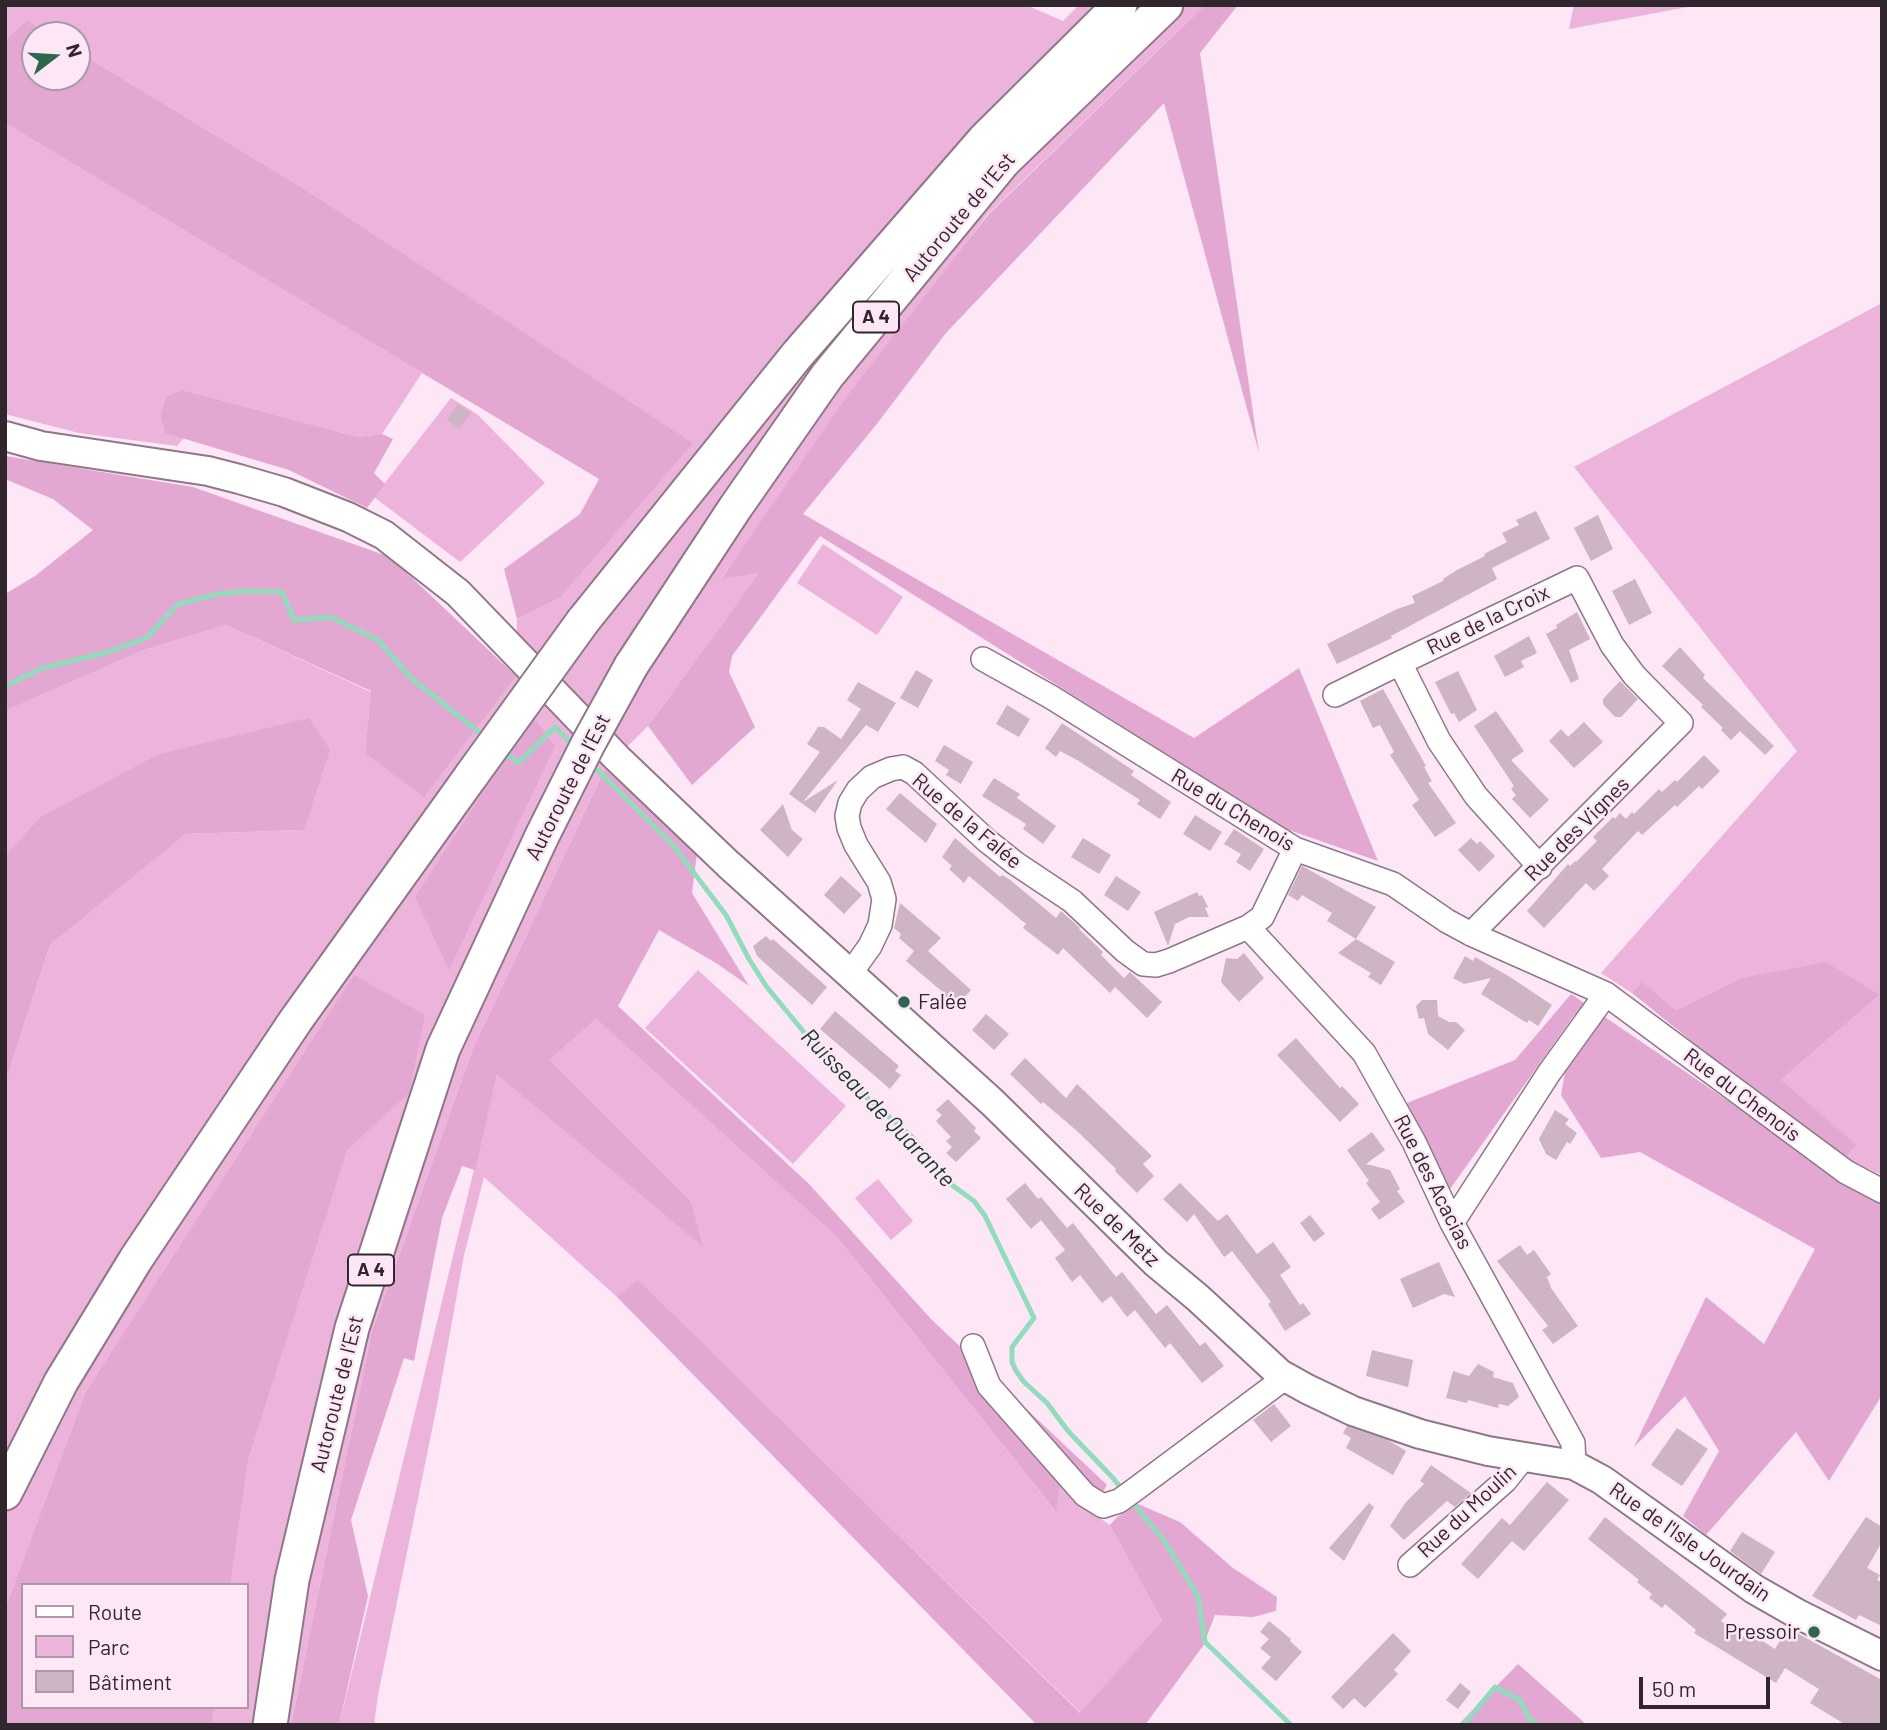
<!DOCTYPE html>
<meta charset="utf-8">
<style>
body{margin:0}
#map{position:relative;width:1887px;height:1730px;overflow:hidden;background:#fde6f5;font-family:Barlow,sans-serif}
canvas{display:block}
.frame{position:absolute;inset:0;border:7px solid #30262d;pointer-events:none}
.legend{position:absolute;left:21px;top:1583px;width:228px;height:126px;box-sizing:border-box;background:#fde6f5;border:2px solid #ab99a5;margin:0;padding:9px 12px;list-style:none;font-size:21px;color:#30262d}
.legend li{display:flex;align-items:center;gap:14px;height:35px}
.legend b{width:35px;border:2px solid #ab99a5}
.north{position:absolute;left:21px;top:21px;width:70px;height:70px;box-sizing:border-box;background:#fde6f5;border:2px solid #ab99a5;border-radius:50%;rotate:73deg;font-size:19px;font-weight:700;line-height:28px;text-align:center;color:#30262d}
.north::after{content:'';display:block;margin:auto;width:24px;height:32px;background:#2e6750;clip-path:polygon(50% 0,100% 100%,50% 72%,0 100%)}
.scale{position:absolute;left:1639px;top:1677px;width:131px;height:32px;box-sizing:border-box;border:4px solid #30262d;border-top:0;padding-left:9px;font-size:21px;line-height:24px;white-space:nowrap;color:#30262d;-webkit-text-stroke:5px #fde6f5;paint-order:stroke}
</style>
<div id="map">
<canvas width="1887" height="1730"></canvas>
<div class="frame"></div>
<ul class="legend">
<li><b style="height:9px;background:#fff"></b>Route</li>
<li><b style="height:19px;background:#ecb3db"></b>Parc</li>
<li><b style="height:19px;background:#cfb4c6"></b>Bâtiment</li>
</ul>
<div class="north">N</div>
<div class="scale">50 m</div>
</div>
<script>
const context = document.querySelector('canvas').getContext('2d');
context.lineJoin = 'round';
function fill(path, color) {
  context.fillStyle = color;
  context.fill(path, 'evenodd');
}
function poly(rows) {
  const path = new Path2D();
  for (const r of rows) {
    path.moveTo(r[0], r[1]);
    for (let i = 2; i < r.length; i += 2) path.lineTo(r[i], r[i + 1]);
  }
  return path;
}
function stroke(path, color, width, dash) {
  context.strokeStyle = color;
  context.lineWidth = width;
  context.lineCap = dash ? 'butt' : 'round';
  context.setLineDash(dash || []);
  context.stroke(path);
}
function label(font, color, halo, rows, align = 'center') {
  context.font = font + ' Barlow,sans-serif';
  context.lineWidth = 5;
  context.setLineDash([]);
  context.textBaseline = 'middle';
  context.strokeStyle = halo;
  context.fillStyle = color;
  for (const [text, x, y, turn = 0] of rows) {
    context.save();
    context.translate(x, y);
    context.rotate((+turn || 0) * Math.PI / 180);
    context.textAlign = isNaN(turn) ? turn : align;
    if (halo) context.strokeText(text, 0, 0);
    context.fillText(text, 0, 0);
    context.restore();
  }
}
fill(poly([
 [5,5,1026,5,1063,21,1079,5,1205,5,987,215,721,578,759,573,648,726,605,769,474,1046,372,1331,291,1725,5,1725,5,1083,50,945,186,834,304,830,39,818,5,855,5,711,144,650,226,625,371,692,365,753,516,676,517,619,560,598,692,443,306,190,77,51,77,35,51,35,27,20,5,40],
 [23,1585,247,1585,247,1707,23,1707],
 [1574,5,1699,5,1569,29],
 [5,123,422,373,382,434,358,437,183,390,165,432,184,438,177,446,79,433,5,414],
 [1882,303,1882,1175,1845,1158,1855,1143,1780,1081,1879,996,1741,978,1676,1010,1642,983,1632,993,1601,973,1797,751,1574,467],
 [451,398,477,414,545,483,460,562,374,497],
 [823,544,903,597,877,635,797,583],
 [698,970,846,1106,793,1164,645,1028],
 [596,1019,838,1238,1055,1511,1061,1483,1083,1507,1110,1525,1162,1621,1081,1713,638,1281,617,1297,484,1177,464,1255,437,1405,378,1695,374,1725,339,1725,497,1075,702,1246,691,1201,550,1060],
 [878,1179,913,1221,891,1240,855,1198]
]), '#ecb3db');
fill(poly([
 [1205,5,1238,5,1200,53,1259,453,1164,103,946,333,876,425,803,514,1194,738,1299,668,1378,861,1286,829,820,536,732,656,729,672,755,727,692,785,648,726,759,573,721,579,850,392,988,215],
 [27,20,51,35,35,35,35,77,77,77,77,51,306,190,693,443,560,598,517,619,504,569,580,514,599,479,5,123,5,40],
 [183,390,358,437,382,434,393,439,374,473,385,484,367,508,289,470,165,433,161,415,166,397],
 [5,456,193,487,390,557,516,676,424,797,365,753,371,691,226,625,144,650,5,711,5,594,35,576,93,530,53,499,5,479],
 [533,716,555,746,449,970,415,897],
 [309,718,330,750,304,830,186,834,50,945,5,1083,5,855,39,818,159,754],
 [605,769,697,853,692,893,749,986,716,963,659,930,618,1006,809,1184,931,1319,1107,1485,1098,1500,966,1360,1061,1483,1056,1512,838,1238,596,1019,550,1060,691,1201,703,1247,497,1075,475,1170,462,1166,442,1218,414,1361,404,1358,351,1520,368,1596,339,1725,291,1725,372,1331,474,1046],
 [1826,962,1880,995,1781,1080,1856,1144,1845,1158,1824,1148,1632,993,1642,982,1676,1010,1741,978],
 [354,975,425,1015,409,1093,347,1150,248,1459,230,1585,23,1585,23,1707,214,1707,211,1725,5,1725,5,1610,86,1392],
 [1571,994,1824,1166,1882,1200,1882,1395,1829,1481,1796,1432,1706,1535,1683,1516,1719,1451,1685,1396,1634,1447,1706,1297,1764,1344,1815,1249,1640,1152,1601,1158,1561,1095,1575,1014,1450,1189,1407,1103,1515,1060],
 [638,1280,1080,1713,1162,1621,1110,1525,1117,1517,1138,1504,1180,1522,1233,1568,1277,1597,1276,1611,1253,1617,1215,1615,1203,1646,1145,1725,1037,1725,617,1297],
 [1518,1664,1587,1725,1458,1725]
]), '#e2a8d1');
stroke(poly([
 [5,686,43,668,108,652,146,638,178,604,218,594,248,591,282,592,294,620,331,617,378,640,412,679,484,736],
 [503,751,518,763,555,727,575,747],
 [591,764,672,844,726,915,749,959,766,986,835,1070,911,1136,935,1163,945,1180,974,1201,985,1216,1034,1318,1012,1347,1012,1362,1016,1371,1024,1382,1047,1403,1068,1431,1113,1478,1124,1492],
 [1130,1500,1163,1539,1198,1596,1205,1642,1291,1725],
 [1463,1725,1495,1687,1520,1700,1529,1718,1537,1725]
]), '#93dcbb', 5);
fill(poly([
 [458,404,471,413,459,429,447,420],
 [1536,511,1550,539,1492,568,1497,579,1391,636,1392,638,1337,664,1327,644,1397,609,1415,603,1412,596,1443,581,1443,579,1457,570,1485,556,1484,554,1507,542,1502,533,1519,525,1516,520],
 [1598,515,1613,549,1591,561,1574,528],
 [1635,579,1652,613,1629,625,1612,591],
 [1577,612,1590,639,1569,650,1579,679,1571,683,1546,634,1557,628,1556,625],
 [1529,636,1537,653,1521,661,1524,667,1505,677,1494,656],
 [1680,647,1705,675,1703,678,1774,746,1765,755,1740,731,1731,740,1721,730,1723,728,1701,707,1703,705,1662,666],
 [916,670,933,680,918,708,900,698],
 [1458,671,1477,710,1459,722,1454,713,1451,714,1435,682],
 [1620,681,1638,699,1621,717,1615,717,1603,704,1603,699],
 [858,682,896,703,878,732,866,725,803,802,838,780,815,813,789,794,820,752,807,744,818,727,824,727,841,739,861,709,847,700],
 [1383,689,1426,766,1424,767,1432,781,1428,783,1456,823,1435,837,1412,805,1419,800,1390,755,1394,752,1380,725,1373,728,1360,701],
 [1007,705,1030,719,1019,737,996,724],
 [1496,711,1524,751,1511,760,1549,800,1530,818,1512,799,1516,795,1511,789,1514,786,1474,726],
 [1584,722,1603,742,1574,768,1549,741,1561,729,1568,737],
 [1062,723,1134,771,1131,775,1171,802,1160,819,1137,804,1140,800,1077,760,1060,751,1056,757,1045,748],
 [944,745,973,762,961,784,946,775,949,770,935,761],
 [1704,755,1720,771,1702,789,1699,786,1677,807,1675,805,1642,835,1638,831,1602,869,1609,876,1594,891,1586,883,1544,928,1527,911,1568,864,1570,866,1575,861,1576,862,1597,841,1593,837,1613,817,1615,819,1620,813,1626,819,1632,812,1634,814,1659,789,1662,792,1675,780,1677,782],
 [994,778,1020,794,1017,798,1056,826,1043,844,1023,829,1026,824,982,796],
 [900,793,937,824,926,843,886,809],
 [783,804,792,830,803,839,788,857,760,830],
 [1195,815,1222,832,1210,851,1183,834],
 [1234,829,1264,849,1250,871,1236,862,1241,854,1224,844],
 [955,838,1000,877,1002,875,1009,879,1056,918,1061,911,1080,928,1079,929,1103,952,1101,955,1124,978,1130,972,1162,1002,1147,1018,1115,987,1110,993,1063,948,1058,955,1023,928,1026,924,969,876,964,883,949,869,952,866,942,857],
 [1083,838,1111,855,1099,874,1071,857],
 [1471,838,1477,844,1480,841,1495,856,1479,872,1458,850],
 [1302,866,1376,907,1356,939,1327,921,1332,913,1302,895,1298,901,1288,895],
 [841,876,862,895,844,914,824,895],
 [1116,876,1141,892,1128,911,1104,895],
 [1197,892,1199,896,1202,895,1208,907,1205,908,1209,917,1189,917,1175,924,1168,946,1154,912],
 [900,903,941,938,928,951,971,990,955,1008,942,996,944,993,906,961,914,951,899,938,901,934,894,928],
 [766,936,771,941,773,939,827,987,812,1005,757,956,753,946],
 [1356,939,1395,962,1381,985,1368,977,1371,973,1338,953],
 [1244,953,1264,978,1239,1002,1221,982,1226,958,1237,959],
 [1465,956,1473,961,1475,957,1510,977,1552,1005,1538,1026,1529,1020,1527,1023,1481,994,1491,978,1464,984,1453,978],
 [1422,1000,1437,1000,1438,1016,1449,1022,1456,1022,1465,1030,1448,1050,1428,1034,1424,1018,1419,1019,1416,1006],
 [835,1011,899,1066,895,1071,901,1075,890,1089,820,1029],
 [986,1014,1009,1034,994,1050,972,1030],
 [1296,1038,1340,1088,1342,1086,1359,1104,1340,1122,1277,1055],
 [1025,1058,1066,1098,1077,1084,1152,1156,1143,1164,1154,1176,1137,1193,1115,1171,1116,1169,1077,1131,1043,1102,1041,1104,1010,1074],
 [948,1099,976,1128,974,1131,981,1138,956,1162,946,1153,952,1147,946,1141,951,1137,936,1121,942,1115,936,1110],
 [1555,1110,1569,1119,1565,1124,1577,1133,1570,1144,1567,1142,1556,1160,1546,1154,1539,1139],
 [1372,1132,1385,1150,1366,1164,1390,1170,1400,1189,1397,1191,1405,1202,1379,1220,1371,1209,1380,1202,1366,1183,1369,1181,1347,1150],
 [1025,1183,1038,1199,1041,1197,1067,1228,1073,1223,1116,1277,1122,1272,1156,1314,1167,1305,1200,1346,1205,1342,1224,1366,1202,1383,1170,1343,1165,1348,1135,1310,1127,1317,1111,1296,1102,1303,1080,1275,1072,1282,1055,1258,1065,1250,1041,1220,1031,1229,1006,1199],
 [1180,1183,1218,1221,1227,1214,1257,1254,1273,1242,1291,1267,1280,1275,1300,1305,1303,1303,1311,1314,1285,1331,1268,1304,1271,1302,1232,1251,1224,1257,1194,1214,1187,1222,1163,1199],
 [1310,1215,1325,1234,1314,1242,1300,1223],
 [1520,1245,1527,1255,1534,1250,1551,1274,1547,1277,1551,1288,1578,1326,1553,1344,1542,1330,1548,1326,1497,1261],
 [1439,1262,1455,1297,1444,1294,1413,1308,1400,1279],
 [1372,1350,1413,1360,1408,1387,1366,1376],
 [1478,1364,1494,1372,1493,1377,1513,1383,1519,1397,1508,1406,1499,1404,1498,1408,1468,1400,1467,1403,1446,1398,1453,1371,1469,1376],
 [1274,1404,1291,1426,1271,1442,1253,1420],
 [1347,1426,1388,1440,1406,1451,1393,1475,1346,1448,1351,1438,1343,1433],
 [1677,1428,1708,1449,1682,1486,1651,1465],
 [1431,1465,1471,1493,1455,1507,1447,1501,1404,1540,1390,1526,1406,1502,1424,1484,1420,1481],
 [1547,1482,1569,1500,1524,1551,1512,1541,1478,1579,1461,1564,1502,1518,1510,1525],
 [1369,1503,1374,1507,1344,1561,1329,1548],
 [1605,1517,1727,1614,1721,1621,1752,1642,1756,1637,1775,1649,1788,1628,1882,1680,1882,1725,1846,1725,1810,1703,1819,1689,1785,1668,1776,1683,1694,1633,1696,1630,1665,1604,1662,1608,1649,1598,1652,1594,1637,1582,1639,1580,1588,1539],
 [1866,1517,1882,1527,1882,1542,1867,1568,1880,1575,1877,1580,1882,1582,1882,1626,1859,1615,1856,1620,1812,1596],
 [1742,1532,1775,1552,1761,1574,1730,1551],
 [1269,1621,1291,1639,1290,1641,1302,1652,1276,1681,1261,1668,1271,1657,1260,1648,1269,1639,1260,1632],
 [1393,1633,1411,1651,1394,1670,1398,1674,1365,1708,1354,1698,1343,1709,1331,1697],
 [1460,1683,1471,1692,1458,1709,1446,1700]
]), '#cfb4c6');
const minor = poly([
 [983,659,1051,697,1295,849,1393,884,1447,921,1471,934,1606,994,1549,1073,1452,1223],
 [1400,663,1577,578,1612,645,1634,675,1681,723,1471,934],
 [1335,695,1400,663,1439,741,1476,796,1540,867],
 [1248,927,1364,1053,1414,1142,1452,1223,1573,1443,1574,1465],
 [850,974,870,946,880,925,884,899,879,882,856,845,849,828,847,816,850,803,858,790,872,777,891,769,903,767,914,773,986,840,1015,863,1072,901,1125,951,1143,964,1156,965,1169,961,1248,927,1262,917,1295,849],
 [1606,994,1846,1172,1882,1191],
 [973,1346,989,1386,1085,1495,1103,1506,1119,1501,1133,1491,1286,1377],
 [1410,1565,1505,1481,1524,1457]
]);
const major = poly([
 [5,436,41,446,208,471,239,479,284,492,348,517,384,535,458,593,617,758,728,864,992,1102,1156,1263,1198,1298,1280,1374,1307,1389,1353,1411,1420,1434,1488,1451,1574,1465,1602,1480,1754,1589,1796,1613,1882,1656]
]);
const highway = poly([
 [583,621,797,355,984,140,1120,5],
 [631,666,735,508,827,376,1004,161,1166,5],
 [5,1493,61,1382,136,1259,296,1020,471,776],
 [270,1725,292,1580,352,1328,443,1049,542,836]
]);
stroke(minor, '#907788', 26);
stroke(major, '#907788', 32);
stroke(highway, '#907788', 37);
stroke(minor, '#fff', 23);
stroke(major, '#fff', 28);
stroke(highway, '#fff', 33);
const highwayBridge = poly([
 [471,776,583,621],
 [542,836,588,744,631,666]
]);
stroke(highwayBridge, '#907788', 37, []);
stroke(highwayBridge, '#fff', 33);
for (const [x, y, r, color] of [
 [904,1002,7,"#2e6750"],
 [1814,1632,7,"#2e6750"]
]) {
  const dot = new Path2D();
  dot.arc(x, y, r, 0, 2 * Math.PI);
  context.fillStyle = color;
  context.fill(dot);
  stroke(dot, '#fde6f5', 2.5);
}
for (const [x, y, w] of [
 [876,317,46],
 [371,1270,46]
]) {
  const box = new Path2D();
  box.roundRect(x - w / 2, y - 15.5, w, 31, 5);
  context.fillStyle = '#fde6f5';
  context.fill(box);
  stroke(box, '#30262d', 2);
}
label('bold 19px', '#30262d', null, [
 ["A 4",876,317],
 ["A 4",371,1270]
]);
label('21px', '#30262d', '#fde6f5', [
 ["Autoroute de l’Est",959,217,-50],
 ["Rue de la Croix",1488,620,-26],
 ["Autoroute de l’Est",568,787,-63],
 ["Rue du Chenois",1233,810,31],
 ["Rue de la Falée",967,821,40],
 ["Rue des Vignes",1577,829,-45],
 ["Rue du Chenois",1742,1095,37],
 ["Rue des Acacias",1433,1182,63],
 ["Rue de Metz",1117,1225,44],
 ["Autoroute de l’Est",337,1394,-76],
 ["Rue du Moulin",1467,1511,-43],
 ["Rue de l'Isle Jourdain",1690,1542,35]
]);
label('21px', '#30262d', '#fde6f5', [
 ["Falée",918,1002],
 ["Pressoir",1800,1632,"right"]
], 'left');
label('italic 23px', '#17382b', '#fde6f5', [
 ["Ruisseau de Quarante",878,1108,46]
]);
</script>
